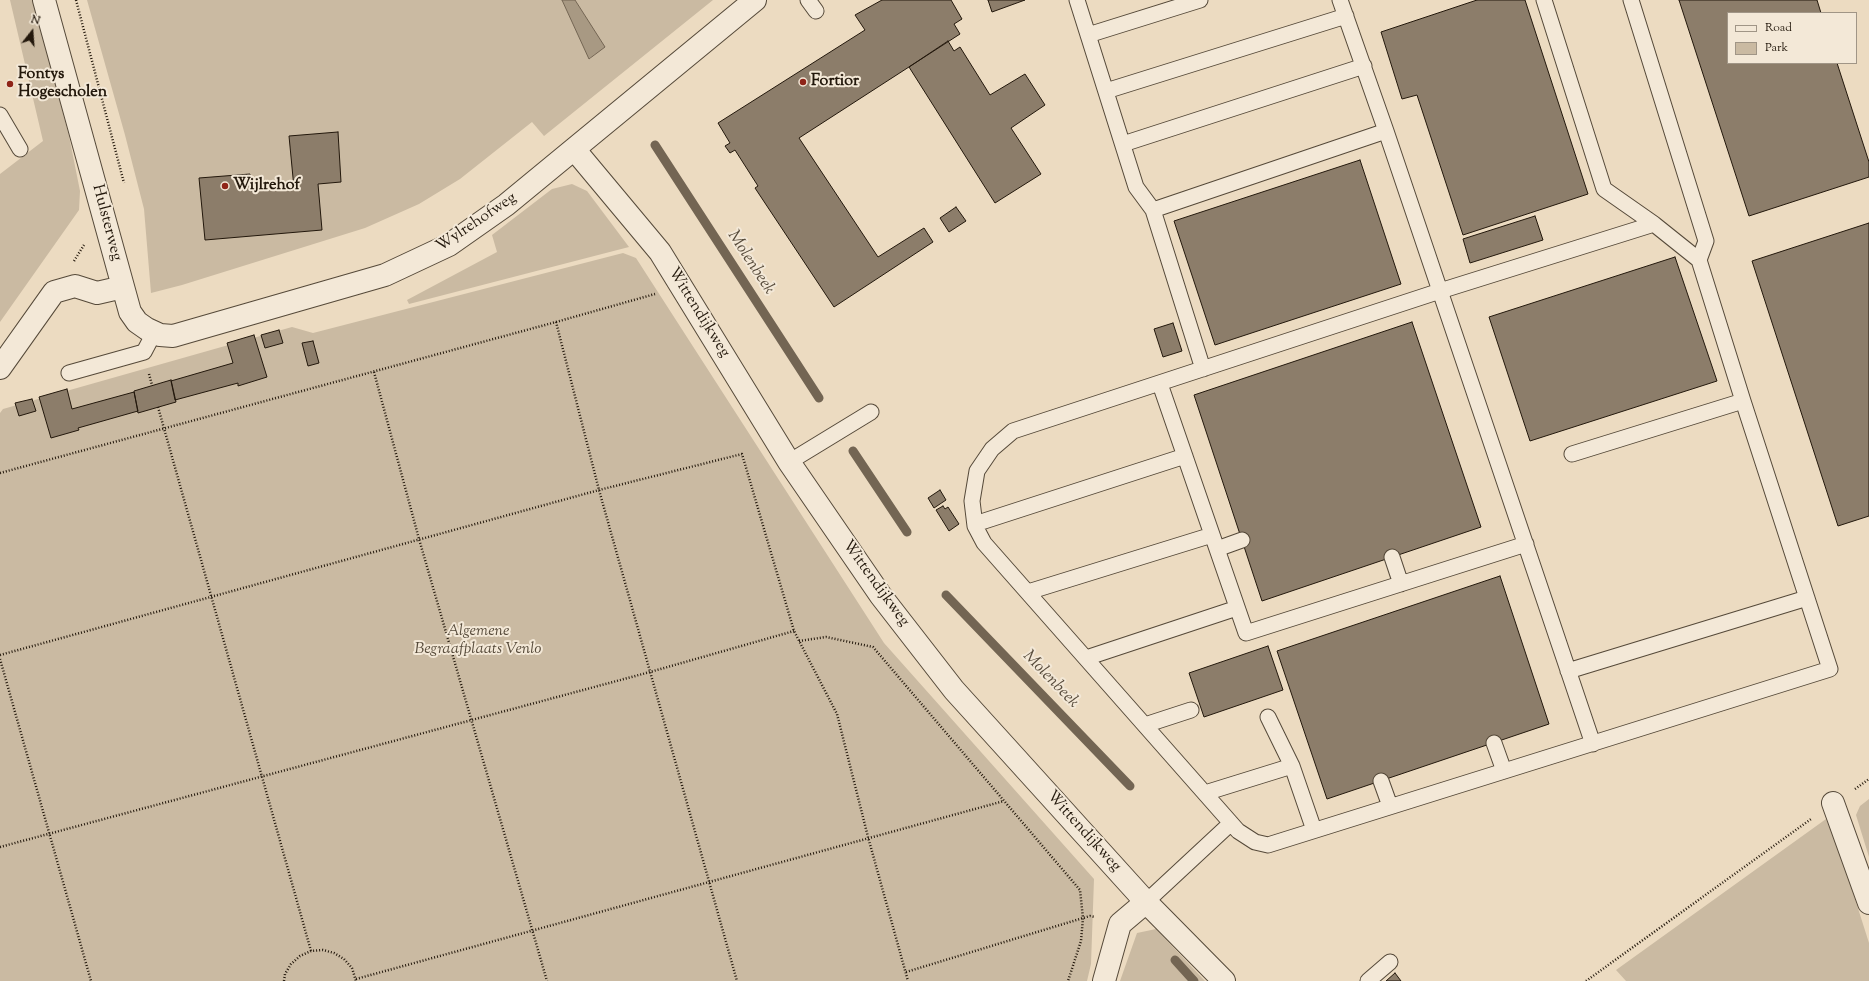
<!DOCTYPE html>
<style>
body{margin:0}
#map{position:relative;width:1869px;height:981px;overflow:hidden;background:#ecdbc1;font-family:"Sorts Mill Goudy",serif}
canvas{display:block}
.legend{position:absolute;left:1727px;top:12px;width:130px;height:52px;box-sizing:border-box;background:#f3e8d7;border:1px solid #a09586;margin:0;padding:5px 7px;list-style:none;font-size:12px;color:#23180c}
.legend li{display:flex;align-items:center;gap:8px;height:20px}
.legend b{width:20px;border:1px solid #a09586}
.north{position:absolute;left:12px;top:12px;width:40px;height:40px;-webkit-text-stroke:3px #f3e8d7;paint-order:stroke;rotate:17deg;font-size:11px;font-weight:700;line-height:16px;text-align:center;color:#23180c}
.north::after{content:'';display:block;margin:auto;width:14px;height:18px;background:#23180c;clip-path:polygon(50% 0,100% 100%,50% 72%,0 100%)}
</style>
<div id="map">
<canvas width="1869" height="981"></canvas>
<ul class="legend">
<li><b style="height:5px;background:#f3e8d7"></b>Road</li>
<li><b style="height:11px;background:#cabaa2"></b>Park</li>
</ul>
<div class="north">N</div>
</div>
<script>
const context = document.querySelector('canvas').getContext('2d');
context.lineJoin = 'round';
function fill(path, color) {
  context.fillStyle = color;
  context.fill(path, 'evenodd');
}
function poly(rows) {
  const path = new Path2D();
  for (const r of rows) {
    path.moveTo(r[0], r[1]);
    for (let i = 2; i < r.length; i += 2) path.lineTo(r[i], r[i + 1]);
  }
  return path;
}
function stroke(path, color, width, dash) {
  context.strokeStyle = color;
  context.lineWidth = width;
  context.lineCap = dash ? 'butt' : 'round';
  context.setLineDash(dash || []);
  context.stroke(path);
}
function label(font, color, halo, rows, align = 'center') {
  context.font = font + ' "Sorts Mill Goudy",serif';
  context.lineWidth = 4;
  context.setLineDash([]);
  context.textBaseline = 'middle';
  context.strokeStyle = halo;
  context.fillStyle = color;
  for (const [text, x, y, turn = 0] of rows) {
    context.save();
    context.translate(x, y);
    context.rotate((+turn || 0) * Math.PI / 180);
    context.textAlign = isNaN(turn) ? turn : align;
    if (halo) context.strokeText(text, 0, 0);
    context.fillText(text, 0, 0);
    context.restore();
  }
}
fill(poly([
 [10,0,33,0,69,136,80,191,79,210,0,322,0,174,43,141],
 [87,0,562,0,590,59,604,47,575,0,713,0,544,136,532,122,460,179,419,204,365,228,182,285,151,293,144,209,125,135],
 [572,184,587,191,629,247,409,304,407,300,497,252,492,235,552,189],
 [623,253,636,258,884,643,1094,879,1091,964,1087,981,0,981,0,413,3,409,292,327,313,333],
 [1869,799,1869,857,1856,815,1860,806],
 [1826,819,1842,858,1869,943,1869,981,1626,981,1616,970],
 [1156,929,1205,981,1120,981,1137,933]
]), '#cabaa2');
const water = poly([
 [562,0,575,0,605,47,589,59,562,0]
]);
fill(water, '#a89983');
stroke(water, '#736553', 1);
stroke(poly([
 [655,145,819,398],
 [853,451,907,532],
 [946,595,1130,786],
 [1175,960,1194,981]
]), '#736553', 9);
const building = poly([
 [882,0,951,0,962,19,954,24,960,34,799,138,878,257,924,228,933,242,834,307,755,188,758,186,735,150,730,153,725,146,730,143,718,123,865,30,855,15,882,0],
 [988,0,1025,0,992,12,988,0],
 [1477,0,1525,0,1588,194,1463,235,1417,95,1402,99,1381,32,1477,0],
 [1679,0,1817,0,1821,13,1728,13,1728,63,1837,63,1869,162,1869,177,1749,216,1679,0],
 [948,41,954,51,960,47,990,95,1025,74,1045,105,1011,128,1041,174,995,203,909,67,948,41],
 [338,132,341,182,318,184,322,230,205,240,199,178,250,174,251,191,294,188,289,136,338,132],
 [1360,160,1401,284,1215,345,1174,221,1360,160],
 [956,207,966,221,949,232,940,218,956,207],
 [1535,216,1543,240,1470,263,1463,239,1535,216],
 [1869,223,1869,516,1838,526,1752,261,1869,223],
 [1675,257,1717,381,1530,441,1489,317,1675,257],
 [1412,322,1481,527,1262,601,1194,395,1412,322],
 [1173,323,1182,351,1163,357,1154,329,1173,323],
 [279,330,283,343,265,348,261,335,279,330],
 [254,335,267,377,238,386,238,383,175,400,171,381,233,363,227,343,254,335],
 [313,341,319,363,308,366,302,343,313,341],
 [171,380,176,402,138,413,134,391,171,380],
 [67,389,72,409,134,392,138,411,78,428,79,430,51,438,39,397,67,389],
 [32,399,36,411,19,416,15,403,32,399],
 [940,490,946,500,934,508,928,498,940,490],
 [943,506,945,509,948,507,959,524,949,531,936,510,943,506],
 [1500,576,1549,724,1327,799,1277,651,1500,576],
 [1268,646,1283,690,1204,717,1189,673,1268,646],
 [1395,973,1401,981,1386,981,1395,973]
]);
fill(building, '#8c7d6a');
stroke(building, '#23180c', 1);
const service = poly([
 [808,0,816,11],
 [1077,0,1136,187,1153,210],
 [1340,0,1386,131,1593,744],
 [1544,0,1604,189,1654,224,1699,260,1743,401,1830,669,1268,845,1255,842,1238,831,984,543,975,526,972,501,977,471,992,449,1013,431,1440,291,1654,224],
 [1631,0,1706,241,1699,260],
 [1088,35,1200,0],
 [1106,91,1346,16],
 [0,115,20,149],
 [1123,144,1364,66],
 [1203,369,1153,210,1386,131],
 [69,373,144,352,154,333],
 [1160,384,1246,633,1526,544],
 [1572,454,1743,401],
 [789,462,871,412],
 [975,524,1185,456],
 [1217,549,1242,540],
 [1392,557,1401,584],
 [1028,592,1212,535],
 [1086,658,1237,608],
 [1568,671,1807,598],
 [1268,717,1292,766,1314,830],
 [1145,725,1191,710],
 [1494,743,1504,771],
 [1381,781,1390,806],
 [1205,793,1292,766],
 [1146,902,1231,823],
 [1368,981,1390,962]
]);
const minor = poly([
 [44,0,130,312,137,322,147,329,160,335,173,336,385,275,449,245,506,205,755,0],
 [574,149,660,252,789,462,881,596,954,690,1146,902,1224,981],
 [0,368,54,292,75,286,97,293,123,287],
 [1833,803,1869,903],
 [1104,981,1120,924,1146,902]
]);
stroke(service, '#554939', 17);
stroke(minor, '#554939', 24);
stroke(poly([
 [76,0,124,183],
 [74,261,84,245],
 [556,322,655,294],
 [374,372,419,539,547,981],
 [149,374,152,385],
 [158,407,311,951],
 [0,473,556,322,599,490,737,981],
 [799,641,826,637,873,647,1080,890,1083,918,1081,941,1068,981],
 [0,655,599,490,742,454,794,631,837,714,868,837,908,981],
 [0,659,91,981],
 [1855,789,1869,779],
 [0,847,650,672,794,631],
 [906,972,1083,918,1090,916,1095,917],
 [356,979,1004,801],
 [284,981,285,974,291,964,300,956,311,951,323,950,334,953,344,959,352,968,356,981],
 [1586,981,1811,819]
]), '#23180c', 2.5, [1, 2]);
stroke(service, '#f3e8d7', 15);
stroke(minor, '#f3e8d7', 22);
for (const [x, y, r, color] of [
 [803,82,4,"#8f2418"],
 [10,84,4,"#8f2418"],
 [225,186,4,"#8f2418"]
]) {
  const dot = new Path2D();
  dot.arc(x, y, r, 0, 2 * Math.PI);
  context.fillStyle = color;
  context.fill(dot);
  stroke(dot, '#f3e8d7', 1.5);
}
label('bold 16px', '#23180c', '#f3e8d7', [
 ["Fontys",18,75],
 ["Hogescholen",18,93],
 ["Fortior",811,82],
 ["Wijlrehof",233,186]
], 'left');
label('16px', '#23180c', '#f3e8d7', [
 ["Hulsterweg",106,223,75],
 ["Wylrehofweg",477,223,-34],
 ["Wittendijkweg",698,313,58],
 ["Wittendijkweg",875,584,54],
 ["Wittendijkweg",1083,832,48]
]);
label('italic 16px', '#554939', '#f3e8d7', [
 ["Algemene",478,632],
 ["Begraafplaats Venlo",478,650]
]);
label('italic 17px', '#584c3c', '#f3e8d7', [
 ["Molenbeek",750,263,57],
 ["Molenbeek",1050,680,46]
]);
</script>
